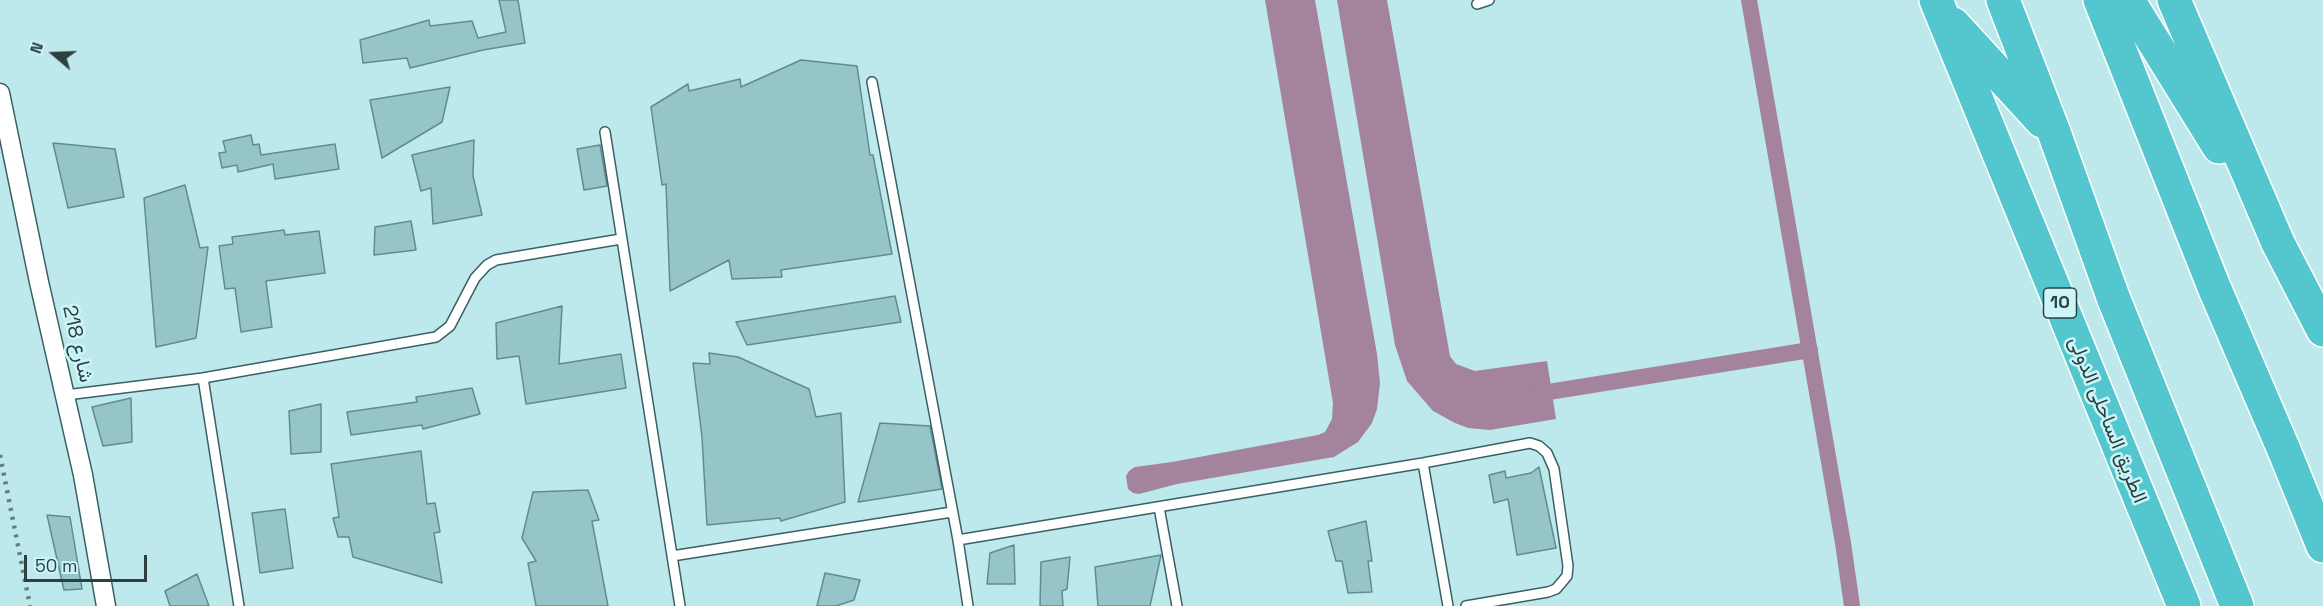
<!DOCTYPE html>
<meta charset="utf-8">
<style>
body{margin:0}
#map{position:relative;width:2323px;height:606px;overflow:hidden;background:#bde9ec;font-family:"Space Grotesk",sans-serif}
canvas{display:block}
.north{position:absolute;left:24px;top:24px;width:60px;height:60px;-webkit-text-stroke:4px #caf6f9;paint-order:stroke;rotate:289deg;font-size:16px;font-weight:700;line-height:24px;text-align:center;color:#2e3f40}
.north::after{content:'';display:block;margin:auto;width:21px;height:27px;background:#2e3f40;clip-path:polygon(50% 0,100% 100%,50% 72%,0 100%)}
.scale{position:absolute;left:24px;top:555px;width:123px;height:27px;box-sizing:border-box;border:3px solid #2e3f40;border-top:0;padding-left:8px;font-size:18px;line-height:21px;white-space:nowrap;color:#2e3f40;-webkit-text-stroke:4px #caf6f9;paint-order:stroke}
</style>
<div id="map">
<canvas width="2323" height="606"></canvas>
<div class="north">N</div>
<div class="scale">50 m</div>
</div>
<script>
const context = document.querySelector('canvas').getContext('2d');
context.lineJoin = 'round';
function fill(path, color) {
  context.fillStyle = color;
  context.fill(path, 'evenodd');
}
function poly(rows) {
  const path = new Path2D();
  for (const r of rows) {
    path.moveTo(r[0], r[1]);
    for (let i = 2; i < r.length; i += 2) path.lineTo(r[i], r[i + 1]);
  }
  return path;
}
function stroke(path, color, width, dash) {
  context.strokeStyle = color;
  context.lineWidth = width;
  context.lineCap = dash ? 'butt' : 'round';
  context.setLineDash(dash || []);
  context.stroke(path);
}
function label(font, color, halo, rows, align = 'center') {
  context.font = font + ' "Space Grotesk",Vazirmatn,sans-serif';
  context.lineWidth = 5;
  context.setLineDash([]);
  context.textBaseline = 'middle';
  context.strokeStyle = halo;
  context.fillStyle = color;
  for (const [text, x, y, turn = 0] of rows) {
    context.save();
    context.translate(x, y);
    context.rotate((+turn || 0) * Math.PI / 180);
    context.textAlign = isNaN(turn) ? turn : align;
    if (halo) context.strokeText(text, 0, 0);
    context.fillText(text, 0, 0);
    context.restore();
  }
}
fill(poly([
 [1265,0,1315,0,1377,354,1380,383,1377,409,1372,423,1358,442,1334,457,1177,484,1139,494,1133,493,1128,489,1126,476,1129,471,1135,467,1172,462,1318,435,1325,432,1332,419,1333,403],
 [1337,0,1387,0,1450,356,1456,364,1475,371,1547,361,1556,419,1490,430,1468,428,1455,423,1433,411,1407,381,1395,345]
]), '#a3849c');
stroke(poly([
 [1749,0,1843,543,1852,606],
 [1530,395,1810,350]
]), '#a3849c', 16);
const building = poly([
 [499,0,518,0,525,43,483,50,410,68,407,58,363,63,360,40,429,20,430,26,472,21,478,38,506,32,499,0],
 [801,60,857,66,870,155,873,155,892,254,781,270,782,277,732,279,729,260,670,291,666,184,662,185,651,107,688,84,689,91,740,79,741,87,801,60],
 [450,87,442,122,382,158,370,100,450,87],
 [251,135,253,145,259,144,261,155,335,144,339,169,275,179,273,164,238,172,237,165,222,168,219,153,226,152,223,141,251,135],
 [474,140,473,176,482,215,433,224,431,188,421,191,412,155,474,140],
 [53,143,115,149,124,197,68,208,53,143],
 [600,145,607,186,584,190,577,149,600,145],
 [185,185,200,248,208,247,196,338,156,347,144,198,185,185],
 [411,221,416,250,374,255,375,227,411,221],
 [284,230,285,235,319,231,325,273,266,281,272,327,241,332,235,288,225,289,219,246,233,244,232,237,284,230],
 [895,296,901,322,747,345,736,322,895,296],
 [562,306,559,364,621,354,626,388,526,404,519,356,497,359,496,323,562,306],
 [709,353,738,357,809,389,816,417,841,413,845,502,781,521,780,518,707,525,702,437,693,363,710,364,709,353],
 [472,388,480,414,423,429,422,425,351,435,347,412,417,402,416,397,472,388],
 [131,398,132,442,103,446,92,407,131,398],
 [321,404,321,452,291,454,289,411,321,404],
 [880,423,930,426,942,489,858,502,880,423],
 [421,451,427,504,435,503,440,532,434,533,442,583,353,557,349,537,338,537,333,518,339,517,331,464,421,451],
 [1539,467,1556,548,1517,555,1508,499,1494,503,1489,475,1505,471,1506,478,1531,473,1539,467],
 [588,490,599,520,592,521,608,606,536,606,528,563,536,561,522,538,533,492,588,490],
 [285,509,293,568,260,573,252,513,285,509],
 [47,515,70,517,82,589,64,590,47,515],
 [1366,521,1372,561,1368,561,1372,592,1348,593,1342,561,1336,561,1328,531,1366,521],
 [1014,545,1015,584,987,584,990,553,1014,545],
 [1161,555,1150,606,1098,606,1095,567,1161,555],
 [1070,557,1067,589,1062,591,1063,606,1040,606,1041,562,1070,557],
 [825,573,860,580,854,600,836,606,817,606,825,573],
 [197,574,209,606,170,606,165,591,197,574]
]);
fill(building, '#95c5c9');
stroke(building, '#638b8e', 1.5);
const lane = poly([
 [1477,4,1489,0],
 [872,82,958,540,968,606],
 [605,132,680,606],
 [203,378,239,606],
 [66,395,203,378,436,337,450,326,475,278,487,265,496,260,621,239],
 [1423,463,1448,606],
 [1159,507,1177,606],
 [958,540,1423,463,1530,443,1539,446,1547,453,1554,469,1568,566,1567,576,1556,589,1548,592,1466,606],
 [672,556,952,512]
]);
const street = poly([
 [0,93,39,282,83,475,106,606]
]);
const highway = poly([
 [1936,0,2184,606],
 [2003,0,2055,135,2113,297,2237,606],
 [2100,0,2214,287,2284,450,2323,546],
 [2128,0,2219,147],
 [2174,0,2278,243,2323,330],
 [1953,24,2042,121]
]);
stroke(lane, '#396164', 12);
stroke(street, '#396164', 21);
stroke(highway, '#fff', 36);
stroke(lane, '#fff', 9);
stroke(street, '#fff', 18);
stroke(highway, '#54c6ce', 33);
stroke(poly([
 [0,455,30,606]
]), '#647f81', 4.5, [3, 6]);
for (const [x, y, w] of [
 [2060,303,33]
]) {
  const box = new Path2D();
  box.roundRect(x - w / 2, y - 15, w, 30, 4.5);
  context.fillStyle = '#caf6f9';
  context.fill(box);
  stroke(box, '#2e3f40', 1.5);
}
label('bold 18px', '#2e3f40', null, [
 ["10",2060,303]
]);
label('20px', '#2e3f40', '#caf6f9', [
 ["شارع 218",77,344,77],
 ["الطريق الساحلى الدولى",2107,420,68]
]);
</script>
